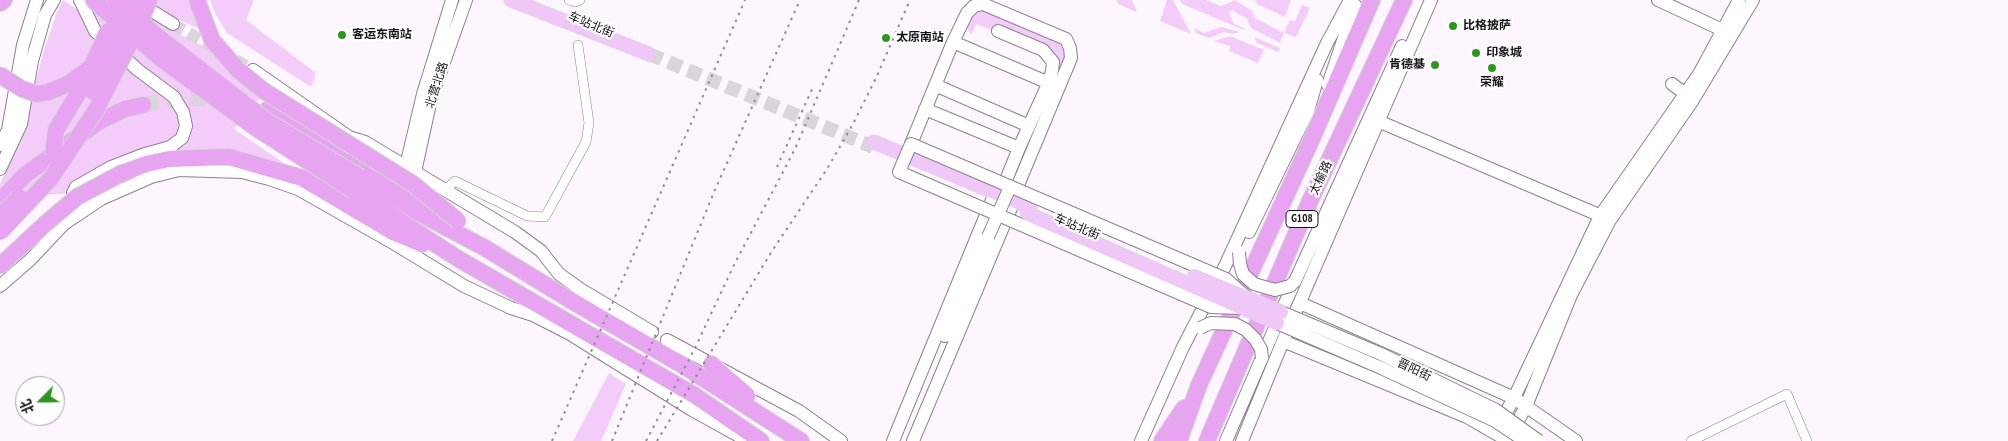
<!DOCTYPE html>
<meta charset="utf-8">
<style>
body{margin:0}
#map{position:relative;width:2008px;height:441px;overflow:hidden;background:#fdf6ff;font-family:"PT Sans Narrow","Noto Sans SC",sans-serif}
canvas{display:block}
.north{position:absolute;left:15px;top:376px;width:50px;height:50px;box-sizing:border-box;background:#fff;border:1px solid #a2a0a3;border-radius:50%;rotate:247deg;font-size:14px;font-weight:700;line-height:20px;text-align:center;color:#171118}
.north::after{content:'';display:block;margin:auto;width:18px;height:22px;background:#2d961f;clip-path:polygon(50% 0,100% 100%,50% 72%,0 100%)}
</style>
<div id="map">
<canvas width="2008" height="441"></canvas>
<div class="north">北</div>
</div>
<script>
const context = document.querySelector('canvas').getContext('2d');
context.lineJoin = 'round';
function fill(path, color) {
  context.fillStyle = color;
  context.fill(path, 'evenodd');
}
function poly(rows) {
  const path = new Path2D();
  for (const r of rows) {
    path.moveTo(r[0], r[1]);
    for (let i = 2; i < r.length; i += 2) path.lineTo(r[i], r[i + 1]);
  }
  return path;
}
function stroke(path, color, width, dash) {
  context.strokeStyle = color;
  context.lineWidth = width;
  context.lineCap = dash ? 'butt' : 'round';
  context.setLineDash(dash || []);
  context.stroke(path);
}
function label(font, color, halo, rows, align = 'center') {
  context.font = font + ' "PT Sans Narrow","Noto Sans SC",sans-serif';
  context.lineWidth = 4.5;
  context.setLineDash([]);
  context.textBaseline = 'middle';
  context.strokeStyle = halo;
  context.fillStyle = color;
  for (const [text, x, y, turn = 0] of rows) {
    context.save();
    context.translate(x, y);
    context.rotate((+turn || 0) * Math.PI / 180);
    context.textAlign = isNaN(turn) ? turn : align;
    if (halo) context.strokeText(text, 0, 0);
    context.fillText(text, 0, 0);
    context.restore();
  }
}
fill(poly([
 [63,0,83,13,92,0,126,0,163,26,209,49,230,72,260,98,234,129,294,170,132,153,63,194,0,196,0,184,24,129,43,53,57,12],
 [144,0,190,0,203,31,161,11],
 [210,0,254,0,246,20,316,73,311,87,227,33,216,15],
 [1116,0,1132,0,1137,12,1118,4],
 [1167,0,1173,0,1191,34,1160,21],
 [1180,0,1206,0,1221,6,1235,0,1252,11,1255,18,1284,33,1290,20,1295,21,1302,5,1310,8,1296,37,1284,33,1280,43,1251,28,1247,19,1232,10,1229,13,1234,24,1244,28,1244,30,1182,4],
 [1255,0,1291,0,1285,17,1257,4],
 [977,11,985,11,1062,45,1065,56,1059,72,1056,71,1056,59,996,32,976,24,971,35,967,28,967,23],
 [1221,27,1240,32,1233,34,1224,32,1209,38,1196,33,1194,28,1204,33],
 [1230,36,1264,50,1258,63,1229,51,1230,46,1214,41],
 [1254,37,1280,48,1278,52,1257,43],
 [609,373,626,384,601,441,573,441]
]), '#f3ccfa');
stroke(poly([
 [173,24,253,70]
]), '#dad4dc', 12, [12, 6]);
stroke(poly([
 [649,54,873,147]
]), '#dad4dc', 14, [14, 7]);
stroke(poly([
 [143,105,186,98,224,98]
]), '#dad4dc', 16, [16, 8]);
const street = poly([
 [569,0,575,2,580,0],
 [445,190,455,181,527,216,545,217,586,142,589,123,578,45],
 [1691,441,1787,394,1807,441]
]);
const secondary = poly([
 [1658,0,1731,34],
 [139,3,173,24],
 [953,42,1056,86],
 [253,70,349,137,365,142,515,232,541,251,559,274,580,289,652,332],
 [1672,84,1691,98],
 [935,85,1029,126],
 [1328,85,1355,5],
 [925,109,1019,148,1049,82,1052,71,1053,62,1043,50,998,31],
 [1378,121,1606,218],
 [911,144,953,42,967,13,974,6,983,4,1066,39,1070,48,1071,58,1016,190],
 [0,145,8,130,23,45,37,0],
 [406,166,423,94,452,0],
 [0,169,21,124,32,61,45,15,54,0],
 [415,172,431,99,466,0],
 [1004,185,1019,148],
 [79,202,73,193,76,187,111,167,142,155,170,147,182,138,186,126,183,112,174,97,138,70,95,31,80,0],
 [1249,232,1308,111,1317,80],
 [0,286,30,260,64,224,101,199,151,177,179,170,242,172,269,179,298,189,395,244,464,286,511,308,533,315,570,334,692,410,748,441],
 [1300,303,1514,398,1576,441],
 [1281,312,1402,46],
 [945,336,988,237],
 [667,340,799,411,841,441],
 [1283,341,1467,417,1500,436],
 [1495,432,1514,398,1600,216,1699,74,1739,0],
 [1508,440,1526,406,1571,295,1610,220,1693,100,1753,0],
 [893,441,995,193],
 [913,441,1014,201],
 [1141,441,1183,347,1226,264,1327,43,1350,0],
 [1226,441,1277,323],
 [1242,441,1283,341,1431,0]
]);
const primary = poly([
 [511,0,649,54],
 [874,142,1030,207]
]);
const highway = poly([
 [0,3,4,0],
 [267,110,302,129,439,211],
 [124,172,146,164,169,159,229,157,302,178,393,232,422,244],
 [360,177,419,213,485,248,575,303,684,366,801,441],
 [354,191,457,258,694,395,761,441],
 [0,201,25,175,98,122,125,109,143,105],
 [711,364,747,395],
 [1162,441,1184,408],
 [1179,441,1199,385,1311,141,1372,0],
 [1207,441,1310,201,1404,0]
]);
stroke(street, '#8e7f91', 10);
stroke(secondary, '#8e7f91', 14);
stroke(primary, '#d5d4d5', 15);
stroke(highway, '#d5d4d5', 18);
stroke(street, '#fff', 9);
stroke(secondary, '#fff', 12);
stroke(primary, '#f0c8f7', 14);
stroke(highway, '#e6a4f1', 16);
stroke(poly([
 [777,167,813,87],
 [552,441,745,0],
 [612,441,714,192,800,0],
 [646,441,695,348,734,265,795,149,859,0],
 [657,441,772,251,827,169,853,124,876,78,910,0]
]), '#918a92', 2, [2.5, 5]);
const secondaryBridge = poly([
 [988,237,1010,187],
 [1239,252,1240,264,1243,274,1254,284,1275,290,1290,286,1295,281],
 [1240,308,1211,307,899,172,911,144,1226,279,1245,296],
 [1281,312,1381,354,1496,410,1539,441],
 [1277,323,1379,367,1495,421,1525,441],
 [1200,328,1211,323,1235,324,1246,330,1255,339,1261,349,1262,358]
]);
const primaryBridge = poly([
 [1027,213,1277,323],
 [1194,276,1281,312]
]);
const highwayBridge = poly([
 [93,0,160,58,256,128,354,191],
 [115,0,157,36,267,121,360,177],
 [197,0,212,40,238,70,264,91,413,184,458,221],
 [0,75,22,89,37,94,48,92,68,84,90,68],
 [93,92,134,0],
 [53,156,56,130,82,87,108,31],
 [0,216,19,197],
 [0,232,51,178,96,110,138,27,149,0],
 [0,266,45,224,77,197,124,172]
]);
stroke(secondaryBridge, '#8e7f91', 14, []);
stroke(primaryBridge, '#d5d4d5', 15, []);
stroke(highwayBridge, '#d5d4d5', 18, []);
stroke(secondaryBridge, '#fff', 12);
stroke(primaryBridge, '#f0c8f7', 14);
stroke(highwayBridge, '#e6a4f1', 16);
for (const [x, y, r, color] of [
 [1453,26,5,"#2d961f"],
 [342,35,5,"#2d961f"],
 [886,38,5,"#2d961f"],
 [1476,53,5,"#2d961f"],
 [1435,65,5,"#2d961f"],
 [1492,68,5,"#2d961f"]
]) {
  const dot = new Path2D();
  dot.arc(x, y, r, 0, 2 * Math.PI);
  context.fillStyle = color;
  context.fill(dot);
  stroke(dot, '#fff', 2);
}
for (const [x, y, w] of [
 [1302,219,32]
]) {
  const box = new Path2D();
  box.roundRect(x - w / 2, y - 8.5, w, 17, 4);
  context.fillStyle = '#fff';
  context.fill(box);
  stroke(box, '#171118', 1);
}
label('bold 11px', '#171118', null, [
 ["G108",1302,219]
]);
label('12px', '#171118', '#fff', [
 ["车站北街",591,25,23],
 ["北营北路",437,85,-72],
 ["太榆路",1321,178,-65],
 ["车站北街",1077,227,23],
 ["晋阳街",1414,370,25]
]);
label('bold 12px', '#171118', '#fff', [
 ["比格披萨",1463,26],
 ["客运东南站",352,35],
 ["太原南站",896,38],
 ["印象城",1486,53],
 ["肯德基",1425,65,"right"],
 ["荣耀",1492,83,"center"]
], 'left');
</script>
